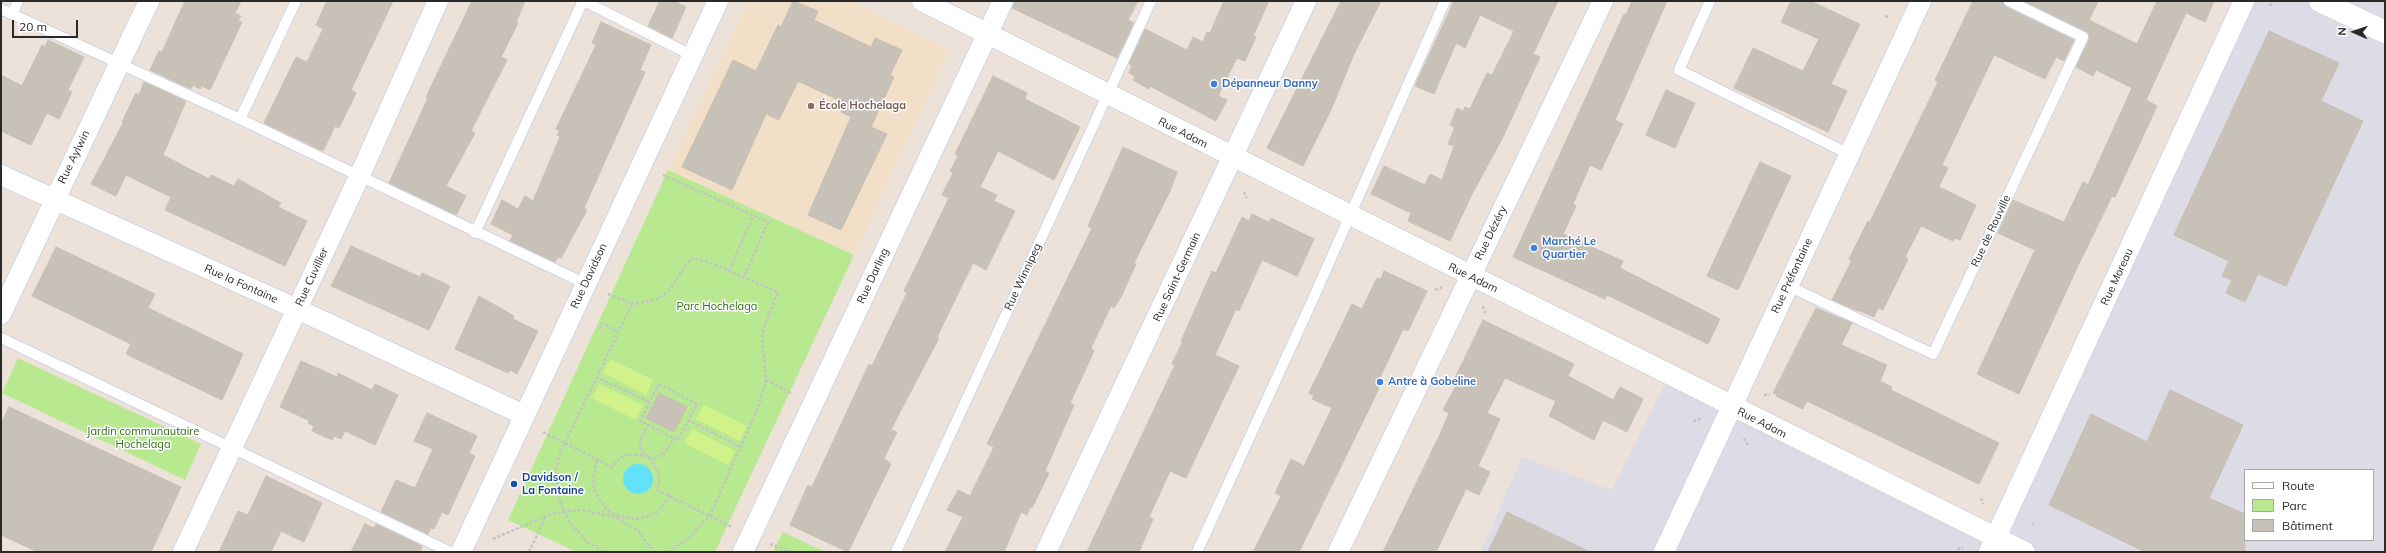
<!DOCTYPE html>
<meta charset="utf-8">
<style>
body{margin:0}
#map{position:relative;width:2386px;height:553px;overflow:hidden;background:#ede2d9;font-family:Mulish,sans-serif}
canvas{display:block}
.frame{position:absolute;inset:0;border:2px solid #292929;pointer-events:none}
.legend{position:absolute;left:2244px;top:469px;width:130px;height:72px;box-sizing:border-box;background:#fff;border:1px solid #a9a9a9;margin:0;padding:5px 7px;list-style:none;font-size:12px;color:#292929}
.legend li{display:flex;align-items:center;gap:8px;height:20px}
.legend b{width:20px;border:1px solid #a9a9a9}
.north{position:absolute;left:2334px;top:12px;width:40px;height:40px;-webkit-text-stroke:3px #fff;paint-order:stroke;rotate:272deg;font-size:11px;font-weight:700;line-height:16px;text-align:center;color:#292929}
.north::after{content:'';display:block;margin:auto;width:14px;height:18px;background:#292929;clip-path:polygon(50% 0,100% 100%,50% 72%,0 100%)}
.scale{position:absolute;left:12px;top:20px;width:66px;height:18px;box-sizing:border-box;border:2px solid #292929;border-top:0;padding-left:5px;font-size:12px;line-height:14px;white-space:nowrap;color:#292929;-webkit-text-stroke:3px #fff;paint-order:stroke}
</style>
<div id="map">
<canvas width="2386" height="553"></canvas>
<div class="frame"></div>
<ul class="legend">
<li><b style="height:5px;background:#fff"></b>Route</li>
<li><b style="height:11px;background:#b8e990"></b>Parc</li>
<li><b style="height:11px;background:#c7c1b8"></b>Bâtiment</li>
</ul>
<div class="north">N</div>
<div class="scale">20 m</div>
</div>
<script>
const context = document.querySelector('canvas').getContext('2d');
context.lineJoin = 'round';
function fill(path, color) {
  context.fillStyle = color;
  context.fill(path, 'evenodd');
}
function poly(rows) {
  const path = new Path2D();
  for (const r of rows) {
    if (r.length === 3) {
      path.moveTo(r[0] + r[2], r[1]);
      path.arc(r[0], r[1], r[2], 0, 2 * Math.PI);
      continue;
    }
    path.moveTo(r[0], r[1]);
    for (let i = 2; i < r.length; i += 2) path.lineTo(r[i], r[i + 1]);
  }
  return path;
}
function stroke(path, color, width, dash) {
  context.strokeStyle = color;
  context.lineWidth = width;
  context.lineCap = dash ? 'butt' : 'round';
  context.setLineDash(dash || []);
  context.stroke(path);
}
function label(font, color, halo, rows, align = 'center') {
  context.font = font + ' Mulish,sans-serif';
  context.lineWidth = 3;
  context.setLineDash([]);
  context.textBaseline = 'middle';
  context.strokeStyle = halo;
  context.fillStyle = color;
  for (const [text, x, y, turn = 0] of rows) {
    context.save();
    context.translate(x, y);
    context.rotate((+turn || 0) * Math.PI / 180);
    context.textAlign = isNaN(turn) ? turn : align;
    if (halo) context.strokeText(text, 0, 0);
    context.fillText(text, 0, 0);
    context.restore();
  }
}
fill(poly([
 [2246,1,2385,1,2385,552,1481,552,1522,457,1612,490,1669,376,1995,538],
 [2245,470,2373,470,2373,540,2245,540]
]), '#dddbe5');
fill(poly([
 [748,1,852,1,950,50,854,255,668,170]
]), '#f1dfc7');
fill(poly([
 [668,170,854,255,715,552,577,552,508,520],
 [18,358,201,444,185,480,2,393],
 [783,532,825,552,773,552]
]), '#b8e990');
fill(poly([
 [610,359,653,380,646,395,603,373],
 [599,384,643,405,636,420,592,398],
 [704,405,747,426,740,441,696,419],
 [692,429,735,451,728,465,684,443]
]), '#d1f28b');
fill(poly([
 [638,479,15]
]), '#62e2fa');
const building = poly([
 [185,1,241,1,235,13,241,16,238,21,242,22,210,90,202,86,200,89,193,85,191,89,150,70,159,51,162,52,185,1],
 [327,1,393,1,351,90,356,93,339,128,335,126,323,151,264,123,296,57,307,62,323,29,316,25,327,1],
 [472,1,525,1,516,22,518,23,501,57,507,60,471,131,475,133,446,186,466,196,456,215,389,183,428,98,426,97,472,1],
 [660,1,674,1,686,7,672,38,648,26,660,1],
 [793,1,818,11,814,20,871,47,875,38,902,50,890,75,894,77,871,127,887,134,841,230,808,215,851,117,841,112,845,103,798,81,779,120,766,114,732,190,682,167,733,60,756,71,778,25,781,27,793,1],
 [1014,1,1138,1,1128,20,1134,23,1117,58,1012,8,1014,1],
 [1224,1,1269,1,1253,36,1256,37,1245,61,1237,58,1218,96,1227,100,1216,121,1150,86,1149,89,1133,80,1135,76,1129,73,1132,66,1129,64,1145,29,1187,50,1193,37,1203,42,1207,32,1210,33,1224,1],
 [1341,1,1381,1,1354,54,1331,110,1303,166,1267,148,1341,1],
 [1451,1,1558,1,1533,54,1540,57,1502,139,1472,194,1450,241,1408,221,1411,213,1371,194,1384,166,1425,185,1430,174,1442,180,1454,146,1448,144,1455,127,1450,125,1457,108,1463,111,1465,107,1470,109,1487,73,1492,75,1514,31,1480,15,1465,48,1456,43,1434,94,1415,86,1453,3,1451,1],
 [1632,1,1667,1,1615,120,1623,124,1601,170,1590,165,1573,204,1576,206,1563,234,1623,261,1620,268,1720,319,1708,344,1607,295,1605,299,1513,257,1624,14,1626,15,1632,1],
 [1791,1,1810,1,1860,24,1831,84,1847,91,1828,132,1734,88,1753,48,1803,71,1819,39,1781,22,1791,1],
 [1973,1,2003,1,2006,7,2074,40,2064,61,2056,57,2045,79,1994,55,1942,165,1948,168,1939,187,1976,205,1960,240,1955,238,1953,241,1921,226,1905,257,1908,259,1883,310,1878,308,1874,317,1858,310,1858,311,1832,300,1852,260,1849,259,1868,221,1870,222,1938,82,1935,80,1973,1],
 [2024,1,2098,1,2089,20,2137,44,2157,1,2214,1,2205,22,2186,13,2146,100,2157,106,2115,197,2112,196,2076,270,2019,394,1977,374,2035,250,1998,233,2013,200,2064,222,2083,182,2088,185,2132,88,2096,70,2093,76,2076,67,2089,40,2088,33,2024,1],
 [601,22,651,45,640,70,645,72,642,79,584,208,587,210,561,258,558,257,555,262,510,241,513,235,491,224,502,200,518,209,525,196,533,201,560,137,557,135,560,131,556,129,596,45,592,43,601,22],
 [2269,31,2339,63,2321,101,2363,121,2286,286,2258,274,2245,302,2226,293,2232,280,2222,276,2229,261,2174,235,2269,31],
 [48,40,84,57,68,90,72,92,59,119,47,113,31,145,1,131,1,75,22,86,42,45,45,47,48,40],
 [993,76,1027,93,1025,99,1080,127,1054,180,998,151,980,187,997,195,994,201,1015,211,986,270,973,263,937,337,939,338,900,412,891,430,897,432,884,458,891,464,848,552,790,525,808,485,812,487,869,364,872,366,907,293,904,291,949,198,942,195,953,173,950,171,958,156,955,154,993,76],
 [144,82,186,101,163,155,209,179,211,175,234,186,238,179,281,203,278,207,307,221,285,266,165,210,171,197,126,175,116,196,91,184,123,123,122,122,136,93,139,95,144,82],
 [1666,90,1695,103,1675,148,1646,135,1666,90],
 [1123,147,1177,172,1170,191,1134,263,1136,264,1121,297,1114,308,1111,306,1091,348,1094,351,1070,403,1074,405,1045,471,1049,473,1032,508,1030,507,1027,515,1021,512,1004,552,945,552,963,517,947,510,958,490,970,496,994,447,987,444,1092,228,1088,226,1123,147],
 [1760,162,1791,176,1738,290,1707,276,1760,162],
 [1252,214,1269,222,1271,218,1314,239,1297,276,1262,260,1239,311,1236,309,1215,355,1239,366,1186,478,1170,471,1149,517,1153,519,1139,552,1087,552,1175,365,1172,364,1183,341,1181,341,1212,271,1216,273,1242,217,1249,221,1252,214],
 [351,246,420,277,422,273,450,286,429,330,331,286,351,246],
 [56,247,155,294,148,308,243,354,222,400,126,354,131,344,32,296,56,247],
 [1384,271,1427,291,1408,331,1403,329,1376,386,1379,388,1372,403,1299,552,1253,552,1281,496,1275,493,1291,459,1304,466,1332,408,1312,399,1314,396,1309,393,1323,364,1352,304,1362,309,1377,278,1381,279,1384,271],
 [479,296,514,316,513,319,538,331,517,374,510,370,508,373,455,349,479,296],
 [1816,308,1852,323,1841,345,1887,365,1880,381,1892,387,1891,390,1999,443,1979,484,1807,401,1803,409,1776,396,1777,394,1773,393,1816,308],
 [1483,320,1574,364,1568,376,1613,400,1620,387,1643,399,1627,432,1603,420,1594,440,1549,416,1556,401,1505,378,1487,413,1500,419,1478,466,1490,472,1479,495,1466,489,1436,552,1383,552,1442,430,1449,413,1443,410,1458,382,1454,380,1483,320],
 [301,361,337,377,338,373,372,390,375,384,398,395,375,445,345,431,341,439,334,436,332,440,312,431,314,426,308,423,310,421,280,407,301,361],
 [2170,390,2243,425,2209,498,2245,514,2245,552,2145,552,2049,505,2091,414,2147,442,2170,390],
 [659,393,687,407,674,432,646,418,659,393],
 [9,407,181,487,151,552,38,552,1,535,1,424,9,407],
 [427,413,477,436,469,453,475,456,448,515,442,512,434,529,431,528,428,534,381,512,396,480,415,488,433,449,414,441,427,413],
 [266,476,322,503,304,542,281,531,271,552,219,552,238,511,248,515,266,476],
 [1507,512,1590,552,1488,552,1507,512],
 [365,524,374,528,376,524,422,546,420,552,351,552,365,524]
]);
fill(building, '#c7c1b8');
stroke(building, '#c8bfb3', 1);
const lane = poly([
 [584,1,693,56],
 [1710,1,1679,70,1849,154],
 [1,9,240,119,586,284],
 [12,14,18,1],
 [240,119,296,1],
 [475,233,583,1],
 [1788,286,1933,354,2083,37,2009,1],
 [1,338,450,552],
 [896,552,1151,1],
 [1197,552,1313,299,1445,1]
]);
const street = poly([
 [922,1,2025,552],
 [1,175,297,309,524,415],
 [1,314,149,1],
 [183,552,359,177,438,1],
 [461,552,718,1],
 [743,552,1003,1],
 [1046,552,1306,1],
 [1338,552,1603,1],
 [1664,552,1921,1],
 [1989,552,2244,1]
]);
const secondary = poly([
 [2320,1,2385,32]
]);
stroke(lane, '#cfd5e4', 12);
stroke(street, '#cfd5e4', 22);
stroke(secondary, '#cfd5e4', 24);
stroke(poly([
 [2270,3,2271,7],
 [1885,17,1888,16],
 [663,175,768,222,744,277],
 [1244,192,1247,198],
 [729,271,753,216],
 [1435,290,1442,287],
 [608,294,634,304,655,300,668,292,691,258,706,261,778,292,764,327,762,339,766,380,758,408,710,515,689,538,668,552],
 [1483,306,1485,313],
 [600,329,602,323,619,332],
 [596,377,650,402],
 [766,380,793,394],
 [659,384,697,404,678,440,640,421,659,384],
 [1764,395,1770,394],
 [688,420,742,448],
 [1693,421,1703,418],
 [543,432,612,467,621,457,628,454,646,456,652,461,658,471,659,482,657,490,732,527],
 [1744,438,1748,445],
 [644,454,640,446,640,441,648,425],
 [648,457,655,458,665,453,674,438],
 [597,460,593,479,595,492,607,510,616,515,637,519,648,516,657,512,671,496],
 [1981,498,1983,504],
 [2032,524,2034,523],
 [493,539,546,516,563,511,582,510,615,517,627,524,638,531,654,552],
 [770,544,792,552],
 [1957,549,1963,548],
 [529,552,546,516],
 [603,552,586,541,569,521,558,497,556,469,561,451,632,304]
]), '#c3c3c3', 2.5, [3, 2]);
stroke(lane, '#fff', 10);
stroke(street, '#fff', 20);
stroke(secondary, '#fff', 22);
for (const [x, y, r, color] of [
 [1214,84,4,"#3f7fe0"],
 [811,106,4,"#8d6e63"],
 [1534,248,4,"#3f7fe0"],
 [1380,382,4,"#3f7fe0"],
 [514,484,4,"#1a4fb4"]
]) {
  const dot = new Path2D();
  dot.arc(x, y, r, 0, 2 * Math.PI);
  context.fillStyle = color;
  context.fill(dot);
  stroke(dot, '#fff', 1.5);
}
label('bold 11px', '#366cbe', '#fff', [
 ["Dépanneur Danny",1222,84],
 ["Marché Le",1542,242],
 ["Quartier",1542,255],
 ["Antre à Gobeline",1388,382]
], 'left');
label('bold 11px', '#785e54', '#fff', [
 ["École Hochelaga",819,106]
], 'left');
label('11px', '#292929', '#fff', [
 ["Rue Adam",1183,133,27],
 ["Rue Aylwin",74,157,-64],
 ["Rue de Rouville",1991,231,-65],
 ["Rue Dézéry",1491,233,-64],
 ["Rue Davidson",589,276,-65],
 ["Rue Darling",873,276,-65],
 ["Rue Préfontaine",1792,276,-65],
 ["Rue Cuvillier",312,277,-65],
 ["Rue Winnipeg",1023,277,-65],
 ["Rue Saint-Germain",1177,277,-65],
 ["Rue Moreau",2117,277,-65],
 ["Rue Adam",1473,278,26],
 ["Rue la Fontaine",241,284,24],
 ["Rue Adam",1762,423,27]
]);
label('11px', '#2f6d13', '#fff', [
 ["Parc Hochelaga",717,307],
 ["Jardin communautaire",143,432],
 ["Hochelaga",143,445]
]);
label('bold 11px', '#164399', '#fff', [
 ["Davidson /",522,478],
 ["La Fontaine",522,491]
], 'left');
</script>
